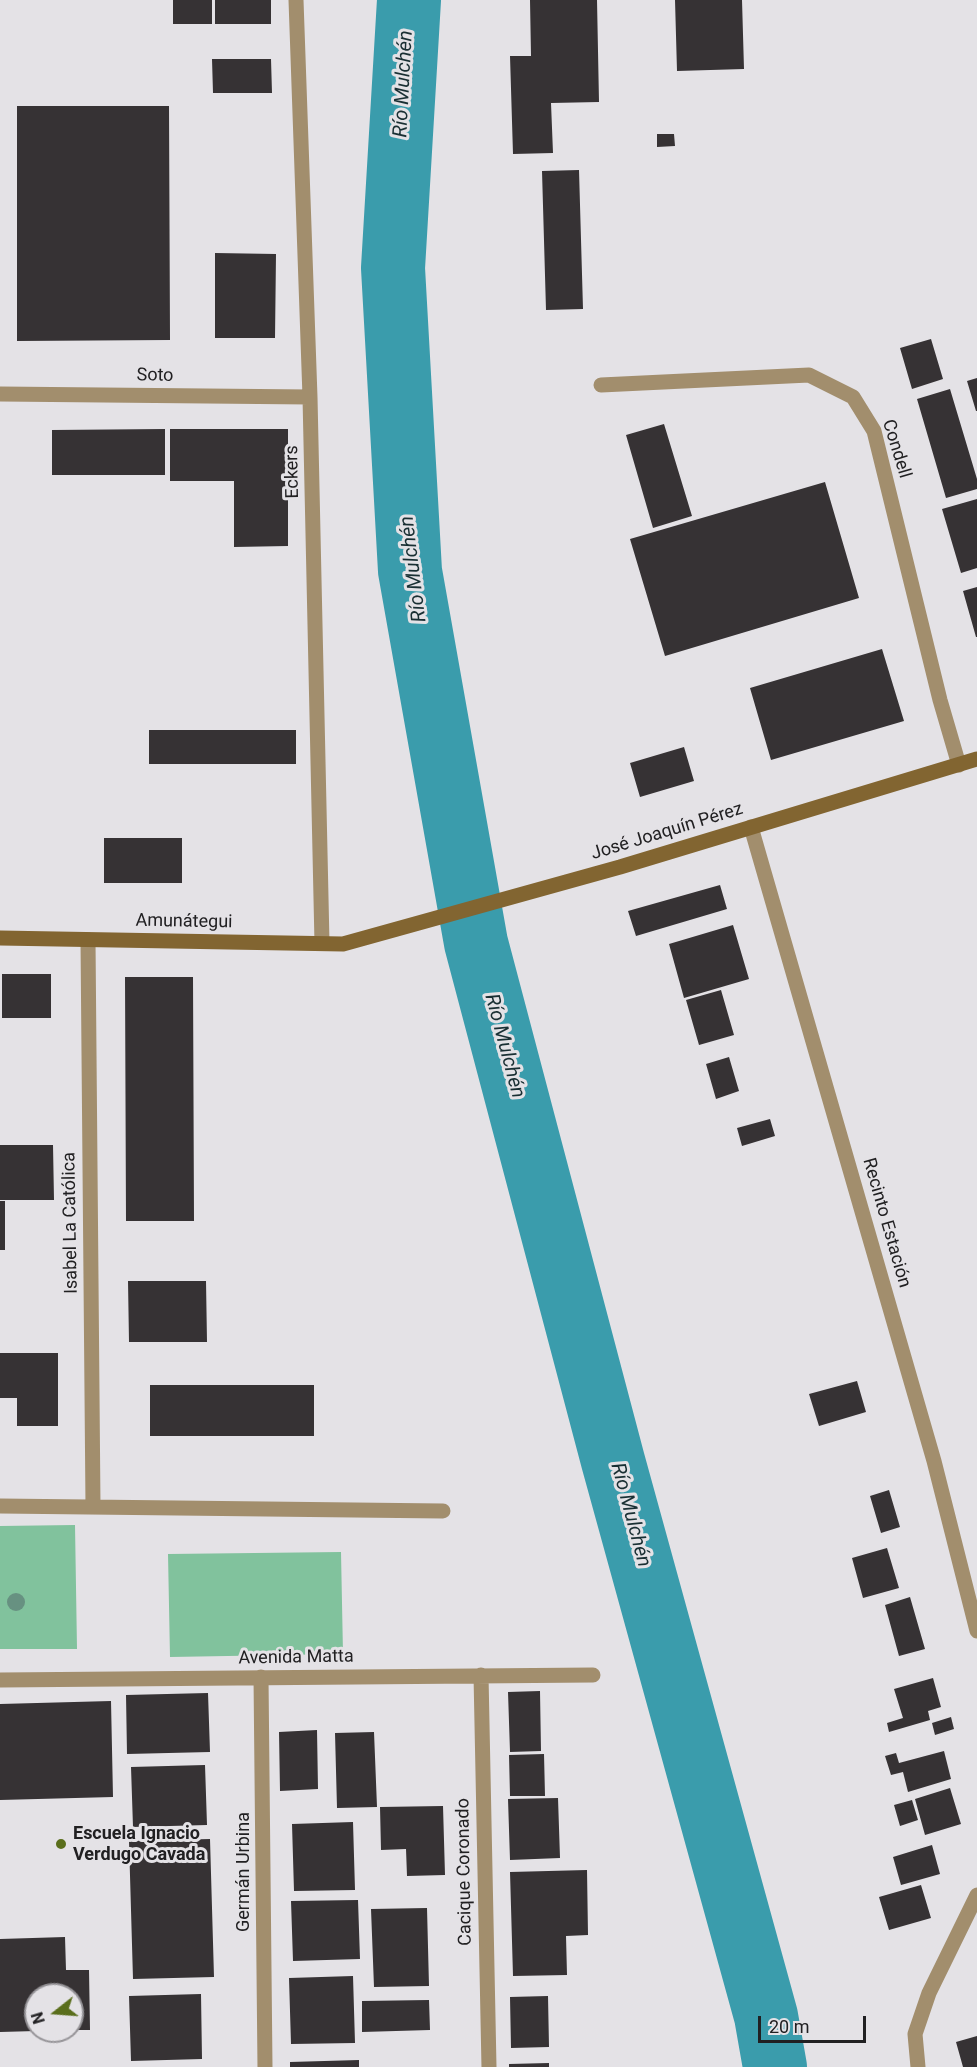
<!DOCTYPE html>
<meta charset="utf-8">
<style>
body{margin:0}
#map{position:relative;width:977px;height:2067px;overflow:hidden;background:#e4e2e6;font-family:Roboto,sans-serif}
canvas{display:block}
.north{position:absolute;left:24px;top:1983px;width:60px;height:60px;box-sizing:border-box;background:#e4e2e6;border:2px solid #969498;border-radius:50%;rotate:253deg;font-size:16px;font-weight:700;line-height:24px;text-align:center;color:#212022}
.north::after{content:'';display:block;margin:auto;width:21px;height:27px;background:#5a6e1c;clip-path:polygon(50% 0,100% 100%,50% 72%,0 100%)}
.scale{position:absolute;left:758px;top:2016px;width:108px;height:27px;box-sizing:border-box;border:3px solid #212022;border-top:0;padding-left:8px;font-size:18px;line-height:21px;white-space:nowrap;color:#212022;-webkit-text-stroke:4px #e4e2e6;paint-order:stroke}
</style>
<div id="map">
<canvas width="977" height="2067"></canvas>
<div class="north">N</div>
<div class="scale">20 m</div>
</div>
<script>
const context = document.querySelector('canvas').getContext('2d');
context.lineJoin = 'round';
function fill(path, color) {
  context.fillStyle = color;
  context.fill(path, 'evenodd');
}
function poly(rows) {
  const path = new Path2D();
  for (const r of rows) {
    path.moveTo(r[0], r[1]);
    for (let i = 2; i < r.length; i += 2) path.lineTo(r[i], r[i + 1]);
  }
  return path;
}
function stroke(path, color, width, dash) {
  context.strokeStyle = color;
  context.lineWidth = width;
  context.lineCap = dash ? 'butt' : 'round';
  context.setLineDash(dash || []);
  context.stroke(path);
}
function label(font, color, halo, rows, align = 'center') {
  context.font = font + ' Roboto,sans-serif';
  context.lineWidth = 6;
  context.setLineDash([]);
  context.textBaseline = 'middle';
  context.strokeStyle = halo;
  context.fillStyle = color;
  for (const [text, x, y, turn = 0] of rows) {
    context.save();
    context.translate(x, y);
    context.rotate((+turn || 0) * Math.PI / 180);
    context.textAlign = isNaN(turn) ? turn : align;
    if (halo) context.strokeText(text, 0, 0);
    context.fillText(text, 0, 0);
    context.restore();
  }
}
fill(poly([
 [75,1525,77,1649,0,1649,0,1526],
 [341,1552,343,1654,170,1657,168,1554]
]), '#81c29d');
stroke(poly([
 [409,0,393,268,410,571,476,943,613,1461,766,2016,775,2067]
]), '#3a9cac', 64);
fill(poly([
 [173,0,212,0,212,24,173,24],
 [215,0,271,0,271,24,215,24],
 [530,0,597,0,599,102,551,103,553,153,513,154,510,56,531,56],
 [675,0,742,0,744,69,677,71],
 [212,59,271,59,272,93,213,93],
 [17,106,169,106,170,340,17,341],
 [657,134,674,134,675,146,657,147],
 [579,170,583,309,546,310,542,171],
 [215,253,276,254,275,338,215,338],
 [931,339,943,379,912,389,900,348],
 [977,378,977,411,976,411,967,381],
 [950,389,977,479,977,489,946,498,917,399],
 [664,424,692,516,653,528,626,435],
 [165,429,165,475,52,475,52,430],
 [170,429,288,429,288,546,234,547,234,481,170,481],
 [825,482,859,598,665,656,630,539],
 [977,499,977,568,961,573,942,509],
 [977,587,977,637,976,637,963,591],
 [882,649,904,721,771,760,750,688],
 [149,730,296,730,296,764,149,764],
 [684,747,694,781,640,797,630,763],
 [104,838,182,838,182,883,104,883],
 [720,885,727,909,636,936,628,911],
 [733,925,749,979,684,998,669,944],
 [2,974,51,974,51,1018,2,1018],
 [125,977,193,977,194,1221,126,1221],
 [721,990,734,1035,699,1045,686,1000],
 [729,1057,739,1091,716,1099,706,1064],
 [770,1119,775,1136,742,1146,737,1128],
 [0,1145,53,1145,54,1200,0,1200],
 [0,1201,5,1201,5,1250,0,1250],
 [128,1281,206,1281,207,1342,129,1342],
 [0,1353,58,1353,58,1426,17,1426,17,1398,0,1398],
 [857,1381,866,1412,819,1426,809,1394],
 [150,1385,314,1385,314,1436,150,1436],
 [889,1490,900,1527,881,1533,870,1496],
 [887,1548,899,1588,863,1598,852,1558],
 [910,1597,925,1649,899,1656,885,1605],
 [933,1678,941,1707,928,1711,930,1720,889,1732,887,1723,903,1718,894,1689],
 [540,1691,541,1751,510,1752,508,1692],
 [208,1693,210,1752,127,1754,126,1695],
 [111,1701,113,1797,0,1800,0,1704],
 [951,1717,954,1729,935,1735,932,1723],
 [317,1730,318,1789,280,1791,279,1732],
 [374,1732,377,1807,337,1808,335,1733],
 [944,1751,951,1779,908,1792,903,1772,891,1775,885,1756,896,1753,899,1763],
 [544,1754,545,1796,510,1796,509,1755],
 [205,1765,207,1825,133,1827,131,1767],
 [950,1788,961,1824,925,1835,915,1799],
 [558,1798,560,1858,510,1860,508,1799],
 [912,1800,918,1820,900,1826,894,1805],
 [443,1806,445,1875,407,1876,406,1849,381,1850,380,1807],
 [353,1822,355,1890,294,1891,292,1824],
 [210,1839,214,1977,133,1979,129,1841],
 [932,1845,940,1874,901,1885,893,1857],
 [587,1870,588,1935,566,1936,567,1975,513,1976,510,1872],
 [921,1885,931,1918,889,1930,879,1897],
 [358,1900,360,1959,293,1961,291,1901],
 [427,1908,429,1986,374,1987,371,1909],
 [65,1937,66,1970,89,1970,90,2030,72,2030,72,1995,36,1995,36,2031,0,2032,0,1939],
 [353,1976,355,2043,291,2044,289,1978],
 [201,1994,202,2059,131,2061,129,1996],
 [548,1996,549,2047,511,2048,510,1997],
 [429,2000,430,2030,362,2032,362,2001],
 [977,2036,977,2067,963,2067,956,2042],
 [359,2060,359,2067,290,2067,290,2062],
 [549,2063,549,2067,509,2067,509,2064]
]), '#363234');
stroke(poly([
 [296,0,310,397,322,943],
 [601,385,809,375,853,397,874,431,940,700,959,765],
 [0,394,310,397],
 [751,827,934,1461,977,1631],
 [88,940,93,1506],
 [0,1506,443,1511],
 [481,1675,489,2067],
 [261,1677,265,2067],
 [0,1680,593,1675],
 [918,2067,915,2034,929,1993,977,1895]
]), '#a28e6d', 15);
stroke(poly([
 [0,938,343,944,620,867,977,759]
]), '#826531', 15);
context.fillStyle = '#679181';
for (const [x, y] of [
 [16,1602]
]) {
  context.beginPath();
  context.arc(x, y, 9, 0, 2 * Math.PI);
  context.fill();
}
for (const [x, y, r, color] of [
 [61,1844,6,"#5a6e1c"]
]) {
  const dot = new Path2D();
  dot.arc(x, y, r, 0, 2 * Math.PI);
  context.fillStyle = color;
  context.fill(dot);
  stroke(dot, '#e4e2e6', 2);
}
label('18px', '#212022', '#e4e2e6', [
 ["Soto",155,376,1],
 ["Condell",896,449,73],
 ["Eckers",293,472,-91],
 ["José Joaquín Pérez",667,832,-17],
 ["Amunátegui",184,922,1],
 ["Isabel La Católica",71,1223,-91],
 ["Recinto Estación",886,1223,74],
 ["Avenida Matta",296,1658,-1],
 ["Germán Urbina",244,1872,-90],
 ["Cacique Coronado",465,1872,-91]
]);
label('bold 18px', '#212022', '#e4e2e6', [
 ["Escuela Ignacio",73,1834],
 ["Verdugo Cavada",73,1855]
], 'left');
label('italic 20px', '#192f33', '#e4e2e6', [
 ["Río Mulchén",404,84,-87],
 ["Río Mulchén",414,569,-97],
 ["Río Mulchén",504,1046,75],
 ["Río Mulchén",630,1515,75]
]);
</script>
